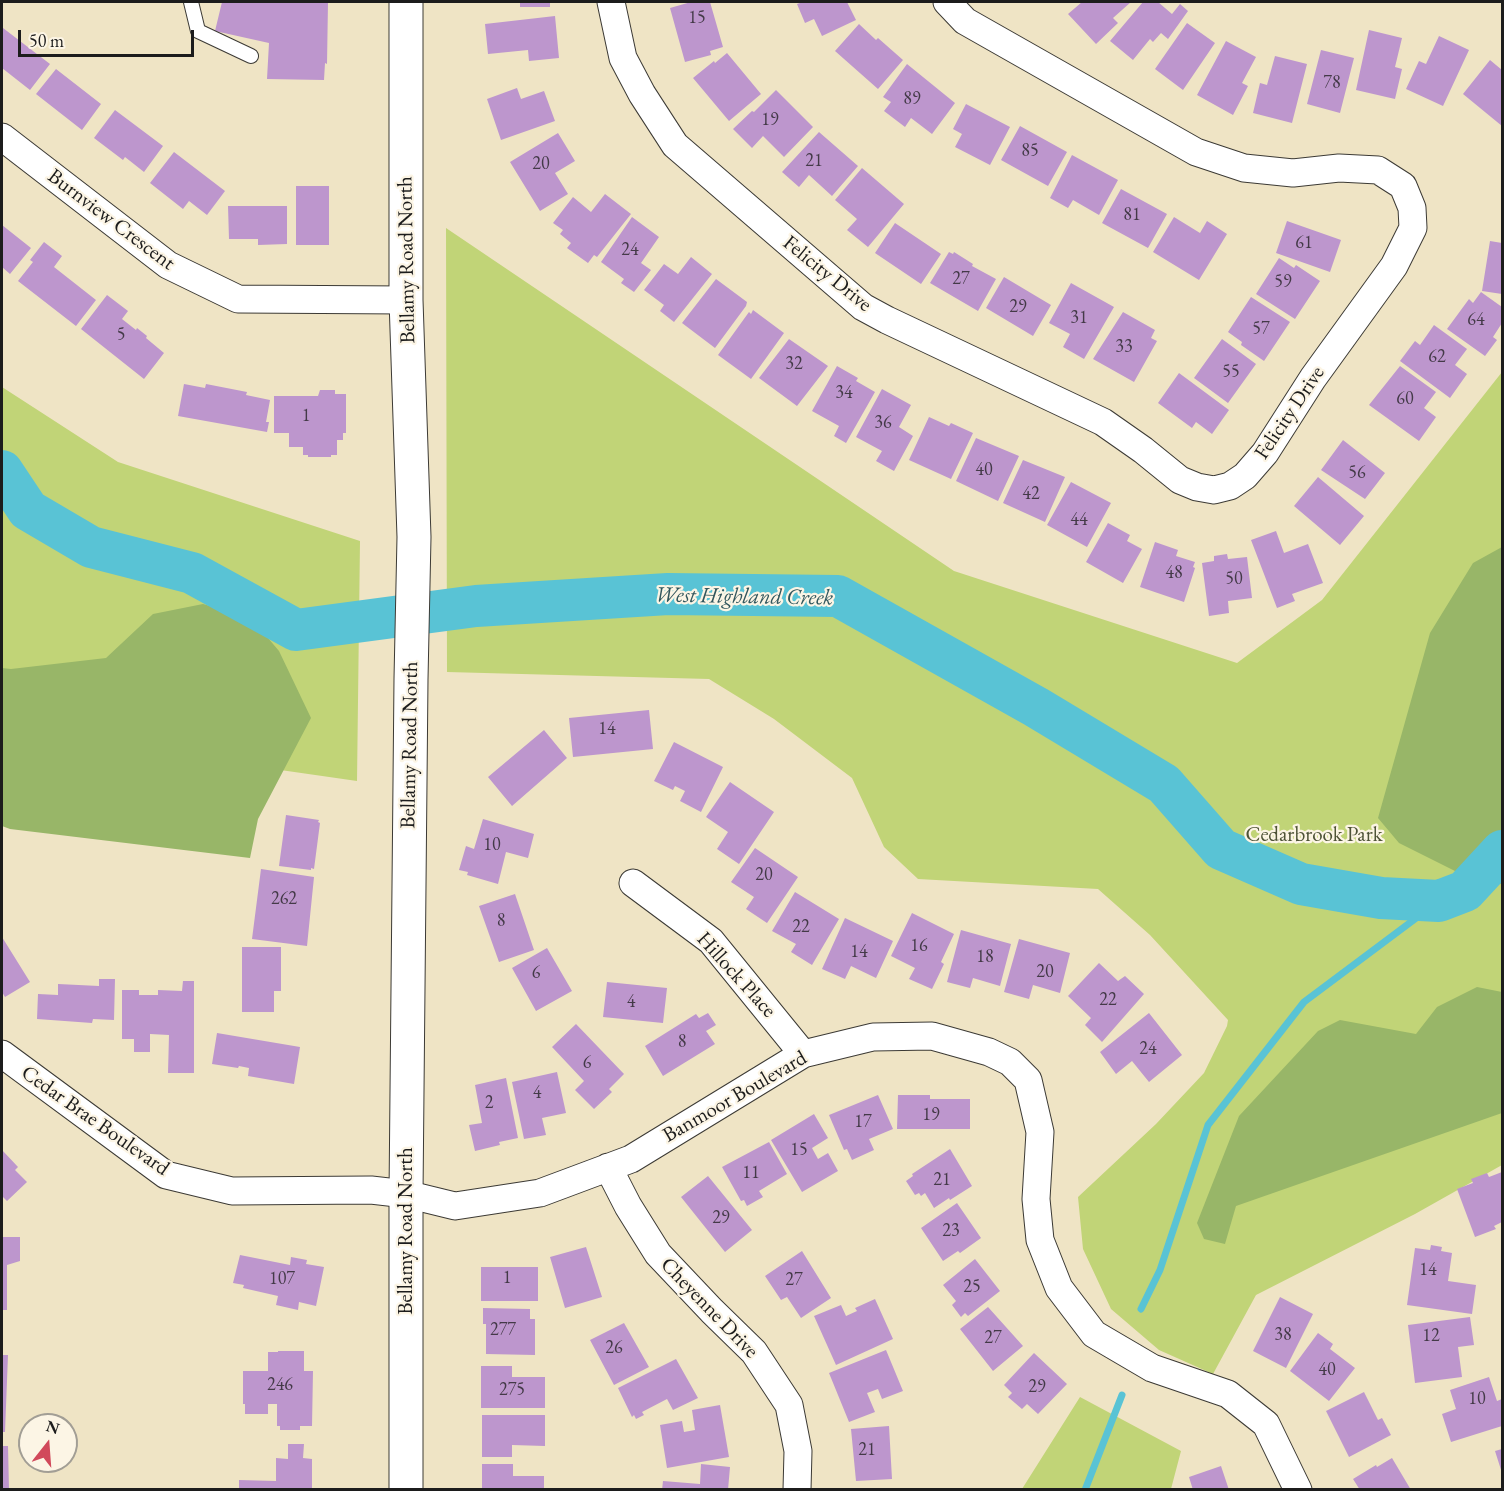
<!DOCTYPE html>
<style>
body{margin:0}
#map{position:relative;width:1504px;height:1491px;overflow:hidden;background:#efe4c5;font-family:"EB Garamond",serif}
canvas{display:block}
.frame{position:absolute;inset:0;border:3px solid #1c1c1c;pointer-events:none}
.north{position:absolute;left:18px;top:1413px;width:60px;height:60px;box-sizing:border-box;background:#fcf5e5;border:2px solid #a29e95;border-radius:50%;rotate:17deg;font-size:16px;font-weight:700;line-height:24px;text-align:center;color:#1c1c1c}
.north::after{content:'';display:block;margin:auto;width:21px;height:27px;background:#d1495b;clip-path:polygon(50% 0,100% 100%,50% 72%,0 100%)}
.scale{position:absolute;left:18px;top:30px;width:176px;height:27px;box-sizing:border-box;border:3px solid #1c1c1c;border-top:0;padding-left:8px;font-size:18px;line-height:21px;white-space:nowrap;color:#1c1c1c;-webkit-text-stroke:4px #fcf5e5;paint-order:stroke}
</style>
<div id="map">
<canvas width="1504" height="1491"></canvas>
<div class="frame"></div>
<div class="north">N</div>
<div class="scale">50 m</div>
</div>
<script>
const context = document.querySelector('canvas').getContext('2d');
context.lineJoin = 'round';
function fill(path, color) {
  context.fillStyle = color;
  context.fill(path, 'evenodd');
}
function poly(rows) {
  const path = new Path2D();
  for (const r of rows) {
    path.moveTo(r[0], r[1]);
    for (let i = 2; i < r.length; i += 2) path.lineTo(r[i], r[i + 1]);
  }
  return path;
}
function stroke(path, color, width, dash) {
  context.strokeStyle = color;
  context.lineWidth = width;
  context.lineCap = dash ? 'butt' : 'round';
  context.setLineDash(dash || []);
  context.stroke(path);
}
function label(font, color, halo, rows, align = 'center') {
  context.font = font + ' "EB Garamond",serif';
  context.lineWidth = 4.5;
  context.setLineDash([]);
  context.textBaseline = 'middle';
  context.strokeStyle = halo;
  context.fillStyle = color;
  for (const [text, x, y, turn = 0] of rows) {
    context.save();
    context.translate(x, y);
    context.rotate((+turn || 0) * Math.PI / 180);
    context.textAlign = isNaN(turn) ? turn : align;
    if (halo) context.strokeText(text, 0, 0);
    context.fillText(text, 0, 0);
    context.restore();
  }
}
fill(poly([
 [446,228,954,571,1237,663,1322,600,1502,372,1502,1165,1415,1214,1256,1295,1213,1374,1159,1350,1111,1309,1083,1249,1078,1197,1156,1124,1204,1073,1227,1026,1228,1020,1150,935,1098,889,918,879,884,847,852,778,774,719,709,679,447,672],
 [2,387,118,462,360,541,357,781,2,730],
 [1080,1397,1181,1451,1171,1489,1022,1489]
]), '#c1d477');
fill(poly([
 [1502,547,1502,884,1473,880,1399,843,1378,818,1430,633,1473,563],
 [203,604,251,618,279,651,311,718,258,819,250,858,10,829,2,826,2,668,11,669,106,658,153,614],
 [1477,987,1502,992,1502,1113,1236,1206,1225,1244,1204,1239,1197,1223,1239,1116,1318,1031,1340,1020,1416,1034,1437,1007]
]), '#98b668');
stroke(poly([
 [1141,1309,1160,1270,1208,1125,1304,1002,1439,901],
 [1085,1490,1122,1395]
]), '#59c3d5', 7);
stroke(poly([
 [2,471,28,510,91,547,192,573,296,630,476,606,668,594,838,596,1036,707,1164,784,1221,849,1301,884,1381,898,1439,901,1465,891,1502,851]
]), '#59c3d5', 42);
fill(poly([
 [222,2,328,2,327,64,325,63,324,80,267,79,269,43,215,31],
 [520,2,550,2,550,7,520,7],
 [691,2,710,2,723,47,710,51,711,55,685,62,670,8],
 [803,2,847,2,856,20,822,36,814,19,805,23,797,4],
 [1082,2,1131,2,1113,18,1118,23,1096,44,1068,14],
 [1143,2,1158,2,1172,14,1180,4,1188,11,1168,39,1161,33,1153,42,1150,39,1133,60,1110,41],
 [555,16,559,58,529,61,528,50,488,54,485,24],
 [1187,23,1215,43,1183,90,1155,69],
 [859,24,876,40,878,38,903,60,878,89,835,51],
 [3,28,50,64,30,90,2,68],
 [1369,30,1402,38,1395,67,1402,69,1395,99,1356,90],
 [1439,36,1469,50,1443,106,1406,89,1419,61,1426,64],
 [1226,41,1256,57,1242,83,1248,86,1233,115,1197,95],
 [1321,50,1354,58,1340,113,1307,104],
 [727,53,761,94,729,121,693,78,714,61,715,63],
 [1275,56,1307,64,1292,123,1253,113,1260,83,1267,85],
 [1490,60,1502,70,1502,126,1463,94],
 [907,64,955,103,932,134,911,118,905,127,884,111,891,102,883,97],
 [56,69,101,104,82,130,36,94],
 [517,88,521,99,544,91,555,121,501,140,487,99],
 [776,90,813,127,784,157,763,136,752,148,733,129,752,111,754,112],
 [966,104,1010,127,990,165,955,147,962,134,953,129],
 [115,110,163,146,144,172,125,157,123,160,94,138],
 [1020,126,1067,152,1048,186,1001,160],
 [819,132,858,166,832,196,809,175,799,187,782,172],
 [558,133,575,161,555,173,568,194,540,211,510,162],
 [174,152,225,191,207,215,189,201,183,209,150,183],
 [1072,155,1118,180,1099,215,1073,200,1068,208,1050,198],
 [862,168,904,204,868,247,847,230,857,219,835,200],
 [296,186,329,186,329,245,296,245],
 [1121,189,1167,214,1148,248,1102,223],
 [605,194,631,214,597,257,594,255,588,263,567,248,571,243,560,234,563,230,553,223,573,197,591,212],
 [228,206,287,206,287,244,258,245,258,239,229,239],
 [632,217,659,237,641,263,651,270,634,292,621,283,624,279,601,262],
 [1174,217,1200,233,1207,221,1227,234,1199,280,1153,252],
 [1287,221,1341,240,1330,272,1276,253],
 [895,223,941,254,921,284,875,253],
 [2,225,31,248,10,274,2,267],
 [1490,241,1502,243,1502,294,1482,291],
 [44,242,62,256,54,267,96,300,76,326,18,281,33,262,30,260],
 [949,252,953,254,954,252,973,264,972,266,996,279,978,311,930,283],
 [691,257,712,274,674,322,660,311,664,305,644,290,664,264,678,274],
 [1279,258,1294,268,1296,265,1320,281,1295,319,1256,294],
 [1004,277,1051,305,1033,336,986,308],
 [716,279,747,302,746,306,715,348,682,323],
 [1071,283,1114,307,1084,359,1063,347,1070,334,1049,323],
 [1481,292,1502,307,1502,323,1493,337,1497,340,1485,356,1447,329,1469,299,1473,303],
 [107,295,128,311,122,319,136,330,137,328,147,336,146,338,164,353,144,379,81,329],
 [1251,297,1290,322,1264,361,1241,345,1242,342,1228,332],
 [753,310,784,333,751,379,718,355,749,312,751,314],
 [1123,312,1155,330,1151,338,1157,341,1134,382,1093,359],
 [1434,325,1467,349,1455,365,1467,374,1450,398,1400,361,1415,341,1420,345],
 [789,339,828,366,797,406,759,378],
 [1222,339,1256,364,1228,403,1194,378],
 [837,366,858,378,856,381,875,392,846,443,834,436,839,426,812,411],
 [1400,366,1436,392,1424,408,1436,417,1419,441,1369,405],
 [1179,373,1229,410,1212,434,1196,422,1192,428,1158,403],
 [184,384,205,388,206,384,247,392,246,395,270,400,266,422,269,422,267,432,178,416],
 [882,389,911,405,899,427,913,436,894,471,876,461,882,451,856,437],
 [320,390,335,390,335,394,346,394,346,433,343,433,343,440,337,440,337,455,331,455,331,457,308,457,308,455,303,455,303,447,289,447,289,433,274,433,274,396,318,396],
 [929,417,949,426,951,423,973,433,951,479,909,460],
 [976,438,1019,456,998,501,956,481],
 [1343,440,1385,473,1365,499,1321,470],
 [1023,460,1065,477,1045,522,1003,503],
 [1318,477,1364,516,1340,545,1294,506],
 [1071,482,1111,503,1087,547,1047,525],
 [1108,523,1130,535,1127,541,1142,549,1123,583,1086,562],
 [1276,531,1284,553,1308,544,1323,583,1292,594,1295,601,1277,608,1251,540],
 [1155,542,1178,550,1176,556,1195,562,1193,567,1195,568,1184,602,1140,587],
 [1227,554,1228,559,1247,557,1252,598,1228,601,1229,613,1209,616,1202,563,1214,561,1214,556],
 [649,710,653,749,573,757,569,718],
 [544,730,567,758,512,806,488,777],
 [674,742,723,767,701,812,680,801,685,791,675,786,673,790,654,781],
 [730,782,774,812,739,864,717,849,728,832,706,817],
 [286,815,319,820,318,822,320,823,314,869,311,868,311,870,279,866],
 [483,819,534,834,528,858,506,852,498,884,467,875,468,872,459,870,466,846,474,849],
 [755,848,798,877,767,923,746,909,754,897,731,882],
 [261,869,314,877,307,946,252,939],
 [795,892,839,919,812,965,791,952,796,944,772,931],
 [515,894,534,950,499,962,479,906],
 [912,913,954,934,941,962,944,964,932,989,909,979,915,968,891,956],
 [845,918,893,941,876,978,851,966,845,979,822,969],
 [961,930,1011,944,1000,986,973,978,970,988,947,982],
 [2,937,30,982,5,997,2,992],
 [1019,939,1070,953,1060,993,1033,985,1029,999,1004,992],
 [242,947,281,947,281,991,274,991,274,1012,242,1012],
 [547,948,572,991,536,1011,512,968],
 [1099,963,1118,981,1125,976,1144,994,1102,1042,1085,1025,1091,1018,1068,996],
 [99,979,115,979,114,1020,93,1019,92,1023,37,1019,38,994,58,995,58,984,99,986],
 [183,981,194,981,194,1073,168,1073,169,1035,150,1034,150,1052,134,1052,134,1039,122,1039,122,990,139,990,139,995,158,995,158,990,182,991],
 [607,982,667,988,663,1023,603,1017],
 [708,1013,716,1025,706,1031,715,1044,663,1076,645,1046,696,1014,699,1018],
 [1149,1013,1182,1055,1149,1082,1132,1061,1116,1074,1100,1052],
 [576,1024,624,1074,609,1089,612,1092,594,1109,575,1090,584,1081,552,1047],
 [217,1033,300,1047,294,1084,248,1076,249,1068,239,1066,238,1068,212,1064],
 [557,1072,566,1113,542,1118,546,1135,524,1139,512,1082],
 [506,1078,518,1138,499,1142,500,1145,475,1151,469,1125,482,1123,475,1085],
 [878,1095,893,1129,869,1139,874,1150,852,1160,847,1149,844,1150,829,1115],
 [898,1095,930,1095,930,1099,970,1099,970,1129,897,1129],
 [814,1114,828,1138,812,1148,818,1159,828,1153,838,1171,802,1192,771,1140],
 [769,1142,787,1174,759,1191,763,1197,747,1206,744,1200,741,1201,722,1167],
 [950,1149,972,1186,950,1200,949,1198,934,1208,925,1193,921,1196,919,1193,915,1195,906,1181,913,1176,912,1174],
 [2,1150,18,1167,15,1170,27,1182,7,1201,2,1196],
 [1502,1172,1502,1222,1494,1226,1496,1229,1475,1237,1457,1189,1473,1183,1471,1179,1487,1173,1489,1177],
 [708,1176,752,1230,725,1252,681,1197],
 [957,1203,981,1238,960,1253,958,1251,943,1261,921,1228],
 [2,1237,20,1237,20,1261,7,1265,7,1310,2,1310],
 [1431,1245,1442,1247,1441,1251,1452,1253,1448,1281,1476,1285,1472,1314,1407,1305,1415,1248,1430,1250],
 [586,1247,602,1297,565,1308,550,1257],
 [802,1251,831,1298,801,1318,787,1297,781,1300,765,1276],
 [240,1255,290,1265,291,1257,307,1260,306,1264,324,1267,316,1306,299,1302,298,1310,276,1305,278,1296,243,1288,244,1285,233,1283],
 [975,1259,1000,1291,968,1316,965,1313,961,1317,952,1305,956,1301,943,1285],
 [481,1267,538,1267,538,1301,481,1301],
 [1280,1297,1313,1314,1286,1368,1253,1351],
 [875,1299,893,1339,836,1365,814,1316,841,1305,846,1316,857,1311,855,1308],
 [988,1307,1023,1346,993,1371,960,1329],
 [483,1308,530,1309,530,1319,535,1319,535,1355,486,1354,486,1324,483,1324],
 [1470,1317,1474,1345,1458,1347,1462,1377,1415,1383,1408,1325],
 [624,1323,649,1367,614,1385,590,1340],
 [1318,1333,1333,1344,1330,1349,1355,1368,1329,1401,1290,1371],
 [886,1350,903,1391,882,1399,878,1389,867,1393,875,1412,849,1422,829,1373],
 [278,1351,304,1351,304,1371,313,1371,312,1426,300,1426,300,1430,280,1430,280,1426,277,1426,277,1404,268,1404,268,1414,245,1414,245,1404,243,1404,243,1371,268,1371,268,1352,278,1352],
 [1034,1353,1067,1384,1038,1414,1027,1404,1022,1409,1008,1397,1012,1393,1004,1385],
 [2,1355,8,1355,5,1432,2,1432],
 [676,1359,698,1398,673,1410,667,1399,642,1412,644,1415,636,1419,634,1415,632,1417,618,1388],
 [481,1366,512,1366,512,1377,545,1377,545,1408,481,1408],
 [1489,1377,1497,1401,1502,1399,1502,1426,1451,1442,1442,1414,1456,1409,1450,1390],
 [1364,1392,1378,1420,1382,1418,1391,1435,1349,1457,1326,1411],
 [720,1405,729,1457,667,1468,660,1425,682,1421,684,1432,695,1430,692,1410],
 [482,1415,545,1415,545,1446,512,1445,512,1457,482,1457],
 [889,1426,892,1479,856,1481,851,1429],
 [288,1444,304,1444,303,1458,312,1459,312,1490,239,1490,239,1480,276,1481,276,1458,288,1459],
 [2,1446,8,1446,9,1490,2,1490],
 [1502,1449,1502,1473,1495,1451],
 [1392,1458,1411,1490,1360,1490,1353,1479,1376,1465,1377,1467],
 [482,1464,513,1464,513,1476,544,1476,544,1490,482,1490],
 [701,1464,730,1467,728,1490,662,1490,663,1481,700,1484],
 [1221,1466,1229,1490,1193,1490,1189,1477]
]), '#bd96cd');
const service = poly([
 [191,2,198,31,251,56]
]);
const minor = poly([
 [611,2,623,58,642,94,675,145,863,307,887,320,1103,422,1143,450,1180,480,1197,487,1214,490,1230,486,1245,476,1265,453,1313,378,1394,266,1413,228,1412,208,1403,186,1378,170,1339,168,1293,173,1244,168,1196,152,965,21,947,2],
 [2,137,168,265,238,299,406,300],
 [633,883,711,941,803,1054],
 [2,1054,166,1175,232,1191,371,1190,406,1194,455,1206,540,1193,631,1159,803,1054,873,1037,932,1036,989,1052,1010,1062,1028,1080,1040,1132,1036,1199,1040,1240,1059,1288,1094,1334,1152,1368,1228,1394,1266,1424,1298,1490],
 [608,1167,628,1206,658,1254,712,1311,754,1352,789,1405,798,1451,797,1490]
]);
const tertiary = poly([
 [406,1490,406,1194,411,679,414,537,406,300,406,2]
]);
stroke(service, '#3c3a35', 16);
stroke(minor, '#3c3a35', 29);
stroke(tertiary, '#3c3a35', 35);
stroke(service, '#fff', 14);
stroke(minor, '#fff', 27);
stroke(tertiary, '#fff', 33);
label('18px', '#443a48', null, [
 ["15",697,18],
 ["78",1332,83],
 ["89",912,99],
 ["19",770,120],
 ["85",1030,151],
 ["21",814,161],
 ["20",541,164],
 ["81",1132,215],
 ["61",1304,243],
 ["24",630,250],
 ["27",961,279],
 ["59",1283,282],
 ["29",1018,307],
 ["31",1079,318],
 ["64",1476,320],
 ["57",1261,329],
 ["5",121,335],
 ["33",1124,347],
 ["62",1437,357],
 ["32",794,364],
 ["55",1231,372],
 ["34",844,393],
 ["60",1405,399],
 ["1",306,416],
 ["36",883,423],
 ["40",984,470],
 ["56",1357,473],
 ["42",1031,494],
 ["44",1079,520],
 ["48",1174,573],
 ["50",1234,579],
 ["14",607,729],
 ["10",492,845],
 ["20",764,875],
 ["262",284,899],
 ["8",501,921],
 ["22",801,927],
 ["16",919,946],
 ["14",859,952],
 ["18",985,957],
 ["20",1045,972],
 ["6",536,973],
 ["22",1108,1000],
 ["4",631,1002],
 ["8",682,1042],
 ["24",1148,1049],
 ["6",587,1063],
 ["4",537,1093],
 ["2",489,1103],
 ["19",931,1115],
 ["17",863,1122],
 ["15",799,1150],
 ["11",751,1173],
 ["21",942,1180],
 ["29",721,1218],
 ["23",951,1231],
 ["14",1428,1270],
 ["1",507,1278],
 ["107",282,1279],
 ["27",794,1280],
 ["25",972,1287],
 ["277",503,1330],
 ["38",1283,1335],
 ["12",1431,1336],
 ["27",993,1338],
 ["26",614,1348],
 ["40",1327,1370],
 ["246",280,1385],
 ["29",1037,1387],
 ["275",512,1390],
 ["10",1477,1399],
 ["21",867,1450]
]);
label('21px', '#1c1c1c', '#fcf5e5', [
 ["Burnview Crescent",111,220,37],
 ["Bellamy Road North",407,260,-91],
 ["Felicity Drive",827,274,39],
 ["Felicity Drive",1290,413,-56],
 ["Bellamy Road North",410,745,-89],
 ["Hillock Place",736,975,48],
 ["Banmoor Boulevard",735,1097,-30],
 ["Cedar Brae Boulevard",95,1121,35],
 ["Bellamy Road North",406,1231,-90],
 ["Cheyenne Drive",709,1308,46]
]);
label('21px', '#4e5337', '#fcf5e5', [
 ["Cedarbrook Park",1314,835]
]);
label('italic 22px', '#31565d', '#fcf5e5', [
 ["West Highland Creek",744,597,1]
]);
</script>
